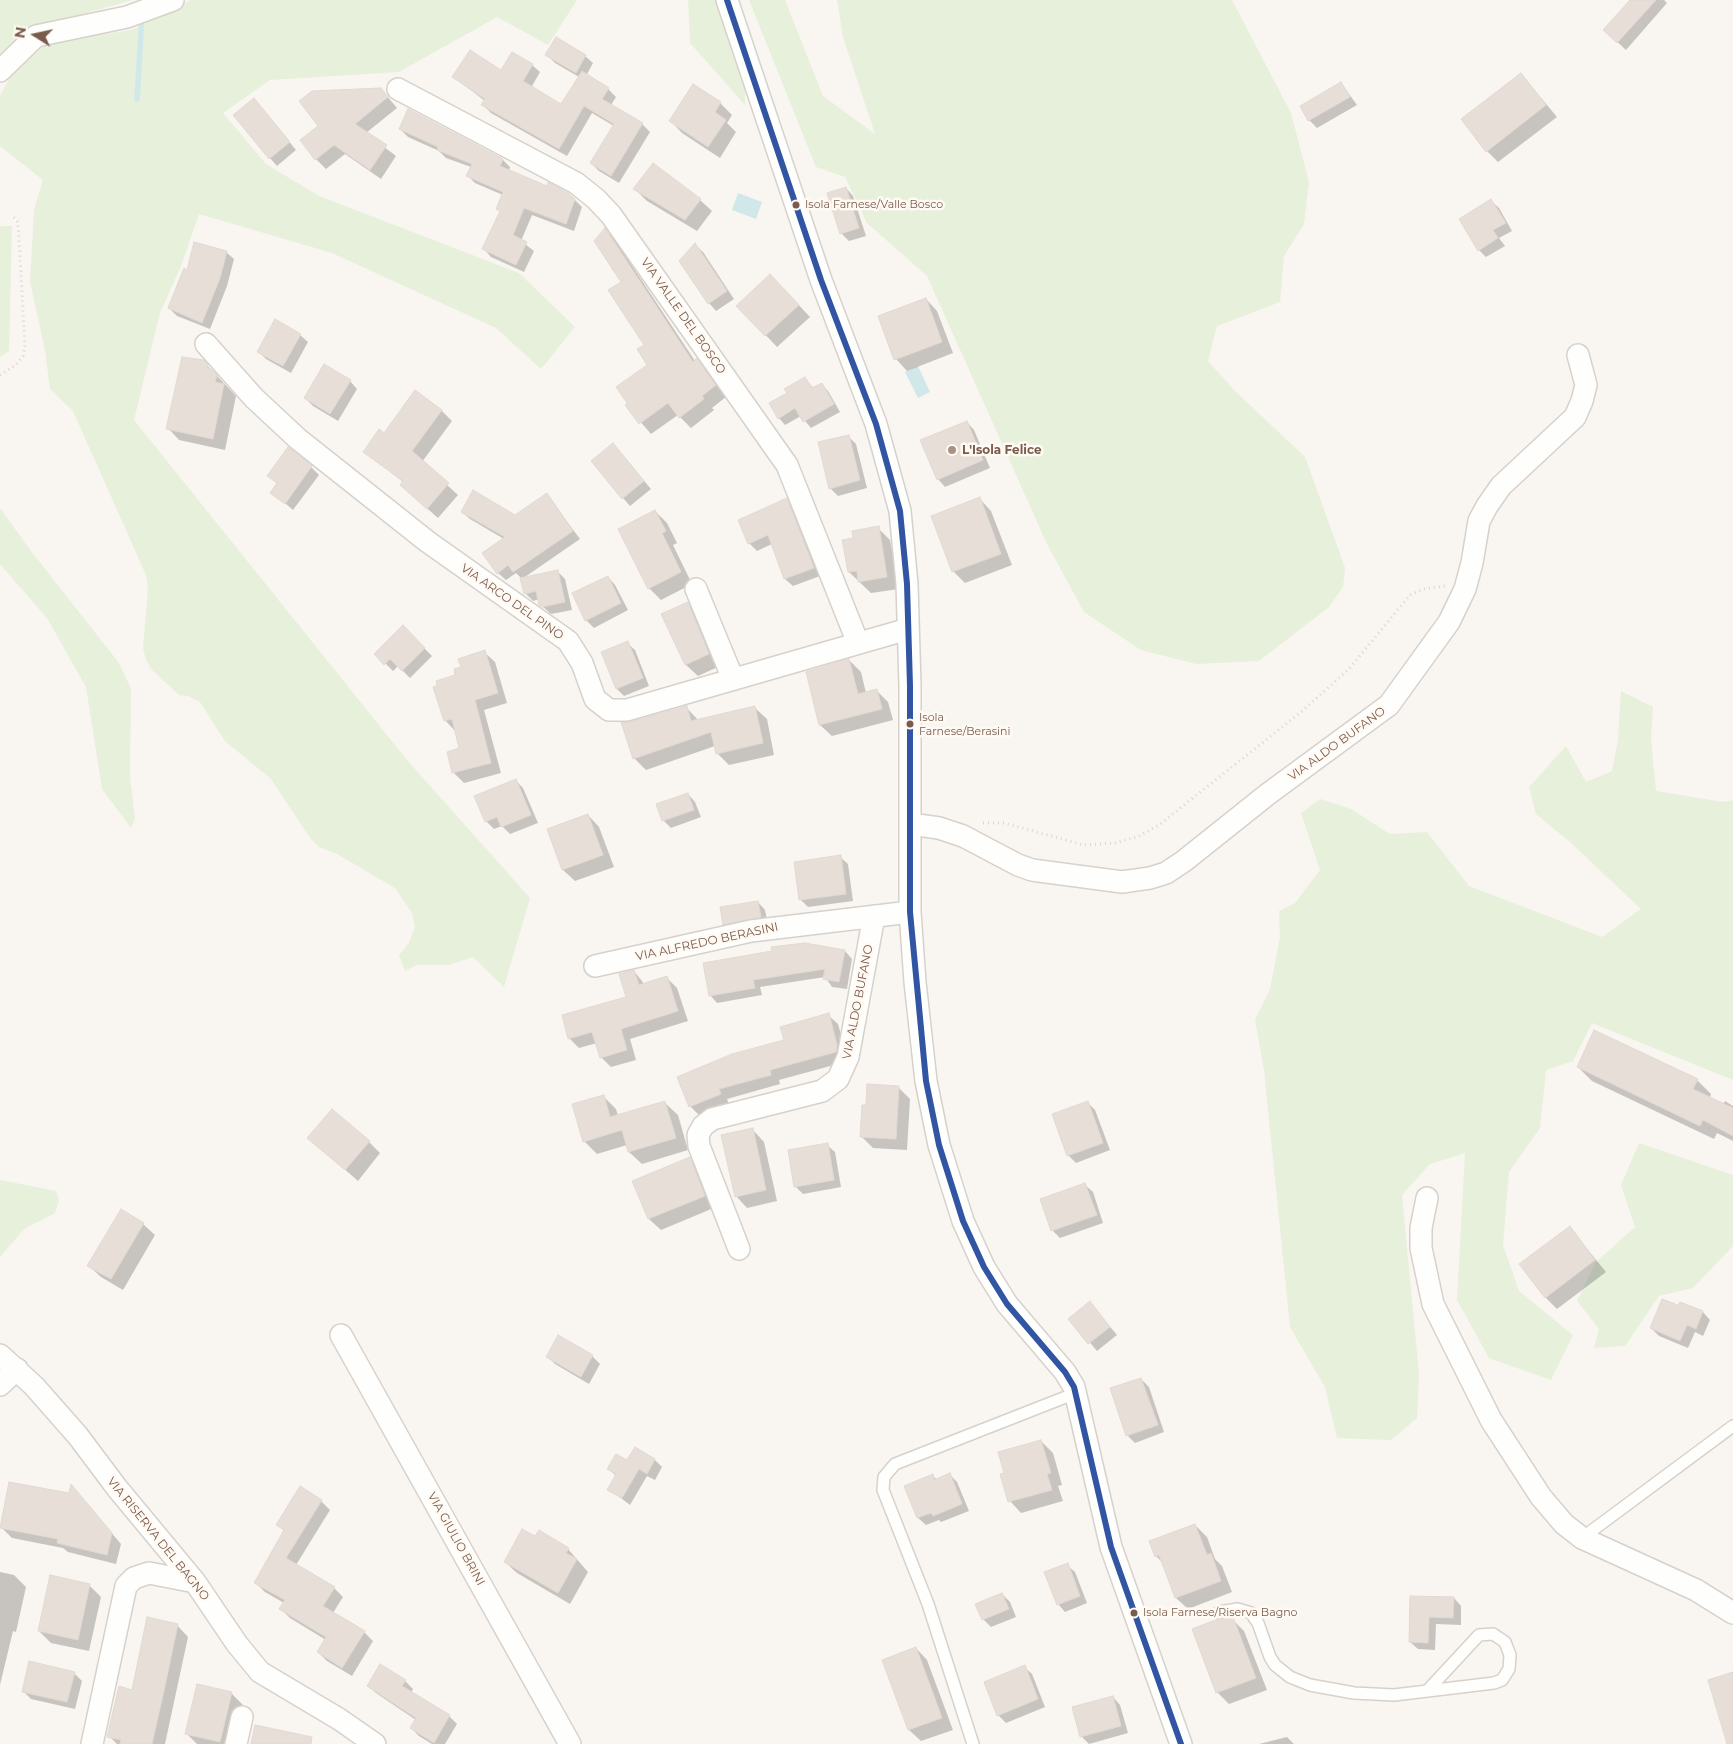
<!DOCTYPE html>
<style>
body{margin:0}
#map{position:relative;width:1733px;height:1744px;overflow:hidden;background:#f9f5f0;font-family:Montserrat,sans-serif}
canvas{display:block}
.north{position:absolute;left:10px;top:10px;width:50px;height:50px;-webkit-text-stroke:4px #fffaf3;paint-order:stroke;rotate:280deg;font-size:14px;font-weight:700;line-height:20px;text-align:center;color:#7a5c4d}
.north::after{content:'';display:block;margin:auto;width:18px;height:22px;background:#7a5c4d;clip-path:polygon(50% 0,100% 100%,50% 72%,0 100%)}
</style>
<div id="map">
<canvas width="1733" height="1744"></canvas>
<div class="north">N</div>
</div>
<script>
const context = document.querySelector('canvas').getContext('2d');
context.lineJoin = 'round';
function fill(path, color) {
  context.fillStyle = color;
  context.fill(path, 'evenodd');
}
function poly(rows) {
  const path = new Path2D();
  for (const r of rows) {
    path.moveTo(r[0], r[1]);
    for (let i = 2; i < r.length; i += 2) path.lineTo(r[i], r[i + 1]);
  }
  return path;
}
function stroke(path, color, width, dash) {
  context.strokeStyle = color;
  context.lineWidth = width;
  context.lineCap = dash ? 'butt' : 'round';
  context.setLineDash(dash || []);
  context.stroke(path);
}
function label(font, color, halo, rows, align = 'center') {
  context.font = font + ' Montserrat,sans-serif';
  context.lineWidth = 5;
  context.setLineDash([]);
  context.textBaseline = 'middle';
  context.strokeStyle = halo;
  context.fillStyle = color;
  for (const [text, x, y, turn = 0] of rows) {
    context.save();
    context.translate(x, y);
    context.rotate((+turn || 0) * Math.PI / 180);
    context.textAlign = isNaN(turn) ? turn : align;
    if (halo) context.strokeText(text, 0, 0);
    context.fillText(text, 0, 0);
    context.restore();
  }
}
fill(poly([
 [0,0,132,0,34,28,0,54],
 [191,0,577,0,548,45,497,17,399,72,270,80,223,113,266,164,319,196,519,273,575,327,541,369,496,328,332,253,199,214,181,266,160,313,134,420,407,760,530,898,504,987,473,957,449,965,417,965,405,971,399,955,409,943,415,927,412,913,395,888,337,854,319,847,310,838,271,779,225,741,200,702,188,696,179,695,152,670,146,660,143,648,148,589,146,575,73,411,50,389,45,350,30,282,34,210,43,180,0,146,0,96,16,66,39,44,132,30],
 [688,0,719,0,745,87,745,105,690,43],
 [749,0,785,0,823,96,875,134,843,37,837,0,1232,0,1291,113,1309,182,1304,224,1284,256,1280,302,1217,326,1208,361,1235,391,1305,457,1345,568,1343,587,1329,607,1259,661,1196,664,1141,650,1084,612,1047,544,927,276,867,223,845,177,816,167],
 [0,226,12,226,9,351,0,357],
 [0,508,31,551,119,663,131,689,130,776,135,819,131,828,102,789,86,687,47,618,0,564],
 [1621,691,1653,707,1651,739,1656,791,1723,802,1733,800,1733,1080,1592,1023,1573,1061,1546,1070,1540,1128,1509,1172,1503,1245,1519,1291,1573,1335,1551,1380,1489,1358,1457,1300,1465,1153,1430,1164,1402,1195,1419,1374,1417,1418,1391,1440,1337,1438,1325,1387,1290,1327,1264,1070,1255,1020,1270,989,1280,937,1279,911,1295,903,1320,870,1301,813,1320,799,1351,809,1390,834,1427,832,1469,886,1602,937,1641,909,1570,842,1536,814,1529,787,1566,746,1586,782,1612,771,1618,740],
 [1639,1143,1733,1175,1733,1246,1693,1288,1659,1296,1625,1346,1594,1348,1599,1329,1577,1301,1596,1262,1635,1227,1621,1185],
 [0,1180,56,1191,59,1200,55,1213,24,1229,0,1257]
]), '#e7f0db');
fill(poly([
 [738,193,762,202,756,219,732,210],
 [918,366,930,392,918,398,905,372]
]), '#d0e8ea');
fill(poly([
 [1631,0,1664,0,1667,3,1626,50,1612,37],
 [547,55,585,56,593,63,586,76,608,89,616,97,611,105,642,124,650,132,619,183,599,171,591,163,614,126,592,113,567,156,491,113,483,105,485,101,454,77,502,72,532,65,540,72,531,88,562,106,579,77,555,63],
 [1521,74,1557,117,1498,162,1487,151],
 [1341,83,1357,105,1317,128,1309,120],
 [381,89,397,108,366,133,396,156,381,179,345,154,326,169,316,159],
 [720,103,732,115,727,123,736,132,720,158,682,133,671,121],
 [261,107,296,150,277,166,270,158],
 [409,110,503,160,510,167,509,171,575,200,582,207,574,231,532,215,521,241,534,251,524,272,491,257,484,249,501,212,503,195,475,183,468,176,471,167,446,158,439,151,408,137,400,129],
 [846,188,853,196,866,236,849,241,842,234,828,194],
 [635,189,700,200,712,211,697,231,647,201],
 [1491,201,1499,208,1512,231,1499,238,1505,246,1486,257,1479,250],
 [605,229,615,240,695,361,697,360,708,371,726,397,712,408,714,410,691,428,678,415,651,434,626,405,648,365,646,345],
 [695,245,703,252,734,299,716,311,709,303],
 [226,252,234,259,227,286,210,329,177,316,169,308,188,271],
 [782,287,810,317,777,347,738,306],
 [926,299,937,311,953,353,907,371,896,359],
 [300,335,308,342,291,373,266,359,258,351],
 [203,361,236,396,225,450,179,440,168,428],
 [805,378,814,389,821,384,828,391,840,412,811,428,801,416,785,425,779,418,788,394],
 [350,381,357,389,338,421,313,406,305,398],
 [441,410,452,421,422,462,458,495,438,518,412,495,403,482,365,451,384,435],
 [967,422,974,430,990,468,945,487,938,479],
 [848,436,856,444,867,488,838,496,830,488],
 [613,444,651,489,630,506,623,498],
 [311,467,319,475,293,510,272,492,278,484,269,476],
 [547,495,580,539,522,579,516,573,506,580,498,573,504,539,470,519,462,512,515,516],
 [980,499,991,511,1012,565,965,583,953,571],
 [786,500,794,507,820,576,793,586,785,579,772,544,757,551,749,543],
 [655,511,667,523,677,543,673,545,692,584,661,600,649,588],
 [878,528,890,540,899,589,871,593,849,572,854,539],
 [557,571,565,579,572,610,551,614,541,605,539,599,533,601,525,593],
 [608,577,615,585,628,610,594,628,586,620],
 [687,603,699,615,720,666,698,676,686,665],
 [403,627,432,656,410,678,398,666,393,671,376,654],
 [627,643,635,650,649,686,624,696,617,689],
 [484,652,495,662,507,703,484,710,501,773,464,783,453,772,461,749,455,731,445,720,462,668],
 [849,660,861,672,866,693,877,691,888,702,893,720,832,736,820,725],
 [686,707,698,720,755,708,767,719,774,755,729,765,717,753,715,746,646,770,634,758],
 [515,780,523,788,538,823,510,834,502,826,494,829,486,821],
 [688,794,695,802,701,817,671,828,663,820],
 [588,815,599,827,614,867,575,881,563,870,549,829],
 [840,857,848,864,853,901,808,907,800,899],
 [758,902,765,910,768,925,732,932,724,924],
 [845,951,852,959,847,989,832,987,825,977,760,987,762,995,717,1003,710,995,705,964],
 [634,971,645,985,667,978,677,988,688,1021,630,1039,636,1060,611,1067,601,1057,597,1043,579,1048,569,1038,628,998],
 [828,1015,838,1024,847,1056,845,1062,779,1080,780,1084,727,1099,729,1104,700,1116,690,1106,785,1041],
 [1578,1067,1697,1080,1711,1094,1710,1098,1723,1105,1725,1101,1733,1106,1733,1141,1717,1133,1714,1139,1592,1081],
 [898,1087,910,1099,907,1150,873,1148,861,1136,867,1106],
 [603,1096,616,1109,618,1116,665,1103,678,1115,688,1150,642,1164,629,1152,627,1145,597,1154,584,1141],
 [1087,1102,1095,1110,1110,1150,1076,1163,1068,1155],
 [753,1130,764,1142,777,1201,747,1208,736,1196],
 [309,1138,369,1142,380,1153,358,1181],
 [827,1145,835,1152,841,1187,803,1194,795,1186],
 [690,1159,701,1170,716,1207,661,1230,649,1219,634,1182],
 [1085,1185,1093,1192,1103,1223,1060,1238,1053,1231,1042,1200],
 [143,1224,155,1235,123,1290,101,1277,89,1266],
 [1570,1228,1606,1272,1557,1309,1545,1297],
 [1090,1303,1117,1335,1097,1351,1070,1319],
 [1679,1307,1703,1312,1710,1320,1703,1336,1695,1332,1688,1348,1659,1336,1651,1328],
 [559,1337,592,1356,600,1364,589,1384,555,1364,547,1356],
 [1141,1379,1149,1387,1164,1432,1135,1443,1127,1435],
 [1041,1441,1053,1453,1062,1485,1058,1486,1063,1501,1021,1513,1010,1501,1005,1474],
 [655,1460,662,1467,655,1480,647,1476,630,1505,609,1489,616,1476,609,1469,628,1462],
 [950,1475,957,1482,969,1511,941,1522,939,1520,926,1525,918,1518,906,1487,933,1476,937,1480],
 [301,1488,321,1501,330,1510,296,1565,334,1588,343,1597,333,1613,364,1632,373,1641,352,1676,327,1661,318,1652,326,1640,290,1618,281,1609,284,1603,265,1592,256,1583,285,1532,278,1524],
 [70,1494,80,1496,121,1544,116,1564,68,1552,63,1548,12,1538,2,1528],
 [1195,1525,1207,1537,1215,1559,1222,1566,1232,1592,1188,1609,1176,1598,1163,1563,1156,1556],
 [536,1538,568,1549,588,1572,570,1604,517,1573,505,1562],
 [1067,1565,1075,1572,1087,1603,1065,1612,1058,1604],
 [0,1572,14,1575,26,1587,16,1632,13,1631,0,1685],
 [89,1585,101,1597,89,1651,51,1643,39,1631],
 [1002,1594,1010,1602,1016,1617,991,1627,983,1619],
 [1412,1597,1454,1598,1461,1606,1461,1625,1436,1624,1435,1650,1418,1649,1410,1642],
 [1232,1619,1244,1631,1267,1690,1229,1704,1217,1692],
 [177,1625,188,1637,165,1744,117,1744,109,1736,133,1691],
 [916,1648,927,1660,953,1730,921,1741,909,1730,884,1660],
 [381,1666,405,1681,413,1689,411,1693,449,1716,457,1724,445,1744,432,1744,419,1736,411,1728,416,1720,376,1693,368,1686],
 [1024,1667,1032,1674,1045,1707,1006,1723,998,1715],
 [74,1673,82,1681,75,1709,31,1699,23,1691],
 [231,1693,243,1705,234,1744,197,1744,187,1734],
 [1113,1697,1120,1705,1128,1733,1089,1744,1081,1736],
 [1287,1737,1294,1744,1259,1744]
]), '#0003');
stroke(poly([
 [137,99,142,16]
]), '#d0e8ea', 5.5);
const building = poly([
 [1630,0,1656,0,1617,43,1603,30,1630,0],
 [556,37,586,55,576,73,545,55,556,37],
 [470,50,501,70,512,52,533,64,523,81,561,104,582,71,609,88,602,99,643,123,611,176,590,163,614,124,584,106,559,149,481,105,485,99,452,77,470,50],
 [1521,73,1546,105,1486,152,1461,119,1521,73],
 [1341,82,1350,97,1308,121,1300,106,1341,82],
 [693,84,721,102,715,112,726,120,708,147,669,121,693,84],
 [381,88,388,97,355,124,387,145,370,170,334,145,315,160,300,140,318,126,299,101,312,91,381,88],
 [254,98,290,142,269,159,233,115,254,98],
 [408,109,503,159,500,166,547,186,548,182,569,194,575,199,566,224,524,208,513,235,527,242,516,265,482,249,500,211,496,209,503,192,466,176,472,164,437,150,438,147,399,129,408,109],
 [653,163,701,199,685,220,633,189,653,163],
 [846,187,859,228,840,234,827,193,846,187],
 [1491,199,1506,223,1493,230,1498,238,1478,251,1459,219,1491,199],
 [605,228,693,362,697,358,716,385,702,396,704,399,679,418,668,403,639,424,625,405,627,403,616,387,647,365,637,349,644,345,608,290,621,282,594,241,605,228],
 [194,242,227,251,220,278,202,323,168,308,184,268,187,270,194,242],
 [695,243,727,291,708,304,679,261,695,243],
 [770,274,799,305,765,336,736,306,770,274],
 [926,298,942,342,894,360,878,316,926,298],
 [275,319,301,334,283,366,257,352,275,319],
 [182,357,204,360,208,365,207,368,211,369,217,375,215,382,224,384,213,439,166,429,182,357],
 [324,364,351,380,330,414,304,398,324,364],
 [805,377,812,388,822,383,834,404,803,422,795,408,778,419,769,403,787,393,784,389,805,377],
 [415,390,442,410,412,451,449,483,427,509,400,485,403,481,363,452,379,429,384,433,415,390],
 [967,421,983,460,937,480,920,440,967,421],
 [849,435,860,480,829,489,818,442,849,435],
 [613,443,644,481,622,499,591,461,613,443],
 [288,447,312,466,285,504,270,493,277,483,267,476,288,447],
 [473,490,515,515,547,493,573,531,513,572,508,565,497,574,482,553,505,537,461,512,473,490],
 [980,497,1001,554,952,572,931,516,980,497],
 [787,498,814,568,784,579,768,535,748,544,738,520,787,498],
 [655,510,666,531,662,533,681,572,648,589,618,529,655,510],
 [879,526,887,577,858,582,857,571,848,572,842,540,853,538,852,531,879,526],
 [558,570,565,602,542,607,539,605,536,591,524,594,520,578,558,570],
 [608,576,621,603,585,621,572,593,608,576],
 [688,602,709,654,685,665,661,614,688,602],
 [403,625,425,648,402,671,390,659,384,665,374,654,403,625],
 [628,641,643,678,616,689,601,652,628,641],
 [485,650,498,693,475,700,491,763,452,773,447,752,459,748,452,719,444,721,433,687,437,686,436,681,455,675,454,669,461,667,458,659,485,650],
 [849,659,858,694,877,689,882,709,819,725,806,672,849,659],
 [687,706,691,721,755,706,763,743,716,754,711,732,633,759,621,722,630,722,687,706],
 [516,779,531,815,501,827,497,817,485,822,474,796,516,779],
 [688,793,694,810,662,821,656,804,688,793],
 [588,814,603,855,562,870,547,829,588,814],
 [841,855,846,894,799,900,794,862,841,855],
 [758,901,761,917,723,925,720,907,758,901],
 [805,943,845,950,839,982,823,979,825,969,753,980,755,988,709,996,703,963,772,951,771,947,805,943],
 [634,970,639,985,667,976,678,1011,621,1029,627,1050,600,1058,592,1032,568,1039,562,1015,626,997,619,974,634,970],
 [829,1013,837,1045,836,1052,770,1070,771,1075,719,1089,721,1094,689,1107,677,1077,732,1054,784,1040,780,1027,829,1013],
 [1594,1030,1698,1079,1693,1089,1733,1108,1733,1136,1703,1120,1700,1126,1577,1067,1594,1030],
 [867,1084,899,1086,896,1139,860,1137,862,1105,866,1105,867,1084],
 [604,1095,610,1117,665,1101,676,1138,628,1152,622,1130,583,1142,572,1104,604,1095],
 [1088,1101,1103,1143,1067,1156,1052,1114,1088,1101],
 [332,1109,370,1141,345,1170,307,1138,332,1109],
 [753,1128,766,1190,735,1197,721,1135,753,1128],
 [828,1143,834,1180,794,1187,788,1150,828,1143],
 [690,1157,705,1196,648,1219,632,1181,690,1157],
 [1085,1183,1097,1215,1051,1231,1040,1199,1085,1183],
 [121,1209,144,1223,111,1279,87,1266,121,1209],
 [1570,1226,1595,1260,1545,1298,1519,1264,1570,1226],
 [1662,1299,1678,1305,1680,1302,1703,1311,1696,1329,1687,1325,1680,1341,1650,1328,1662,1299],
 [1090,1301,1110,1327,1088,1344,1068,1319,1090,1301],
 [558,1335,593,1355,581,1377,546,1357,558,1335],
 [1141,1378,1158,1425,1126,1436,1110,1388,1141,1378],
 [1041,1440,1051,1473,1047,1474,1052,1490,1008,1502,1000,1474,1004,1473,998,1452,1041,1440],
 [635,1447,655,1459,647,1474,639,1469,622,1498,607,1490,616,1474,607,1469,616,1454,627,1460,635,1447],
 [950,1473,962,1504,933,1516,931,1513,917,1518,904,1486,933,1474,934,1480,950,1473],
 [9,1482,69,1493,71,1484,112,1533,107,1555,57,1543,58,1539,0,1528,9,1482],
 [300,1486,322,1500,286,1558,335,1587,323,1606,365,1631,342,1668,317,1652,326,1637,279,1609,285,1600,254,1583,284,1530,276,1525,300,1486],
 [1195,1524,1207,1555,1211,1553,1221,1581,1175,1598,1159,1555,1155,1557,1149,1541,1195,1524],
 [522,1529,535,1536,539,1530,569,1548,566,1553,577,1559,558,1593,504,1562,522,1529],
 [1068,1563,1080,1596,1057,1605,1044,1572,1068,1563],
 [50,1575,90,1584,78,1640,38,1631,50,1575],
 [1002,1593,1009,1609,982,1620,975,1604,1002,1593],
 [1410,1596,1454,1597,1453,1618,1429,1617,1428,1643,1409,1642,1410,1596],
 [147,1617,178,1624,165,1686,152,1744,120,1744,121,1740,107,1737,119,1686,132,1690,147,1617],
 [1233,1617,1256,1678,1216,1693,1192,1629,1218,1619,1233,1617],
 [916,1647,942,1718,908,1730,882,1660,916,1647],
 [29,1661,75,1672,67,1702,22,1692,29,1661],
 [380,1664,406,1680,402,1686,450,1715,434,1743,410,1728,416,1718,367,1686,380,1664],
 [1025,1665,1038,1699,997,1716,984,1682,1025,1665],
 [1733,1672,1733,1744,1727,1744,1708,1680,1733,1672],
 [197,1684,232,1692,220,1742,185,1734,197,1684],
 [1113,1696,1121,1726,1080,1737,1072,1707,1113,1696],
 [255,1725,312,1737,311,1744,251,1744,255,1725]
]);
fill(building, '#e6ded7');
stroke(building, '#e2d8d2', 1);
const lane = poly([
 [1582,1538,1733,1426],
 [1219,1612,1238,1609,1251,1613,1258,1623,1270,1657,1275,1665,1290,1677,1310,1685,1354,1693,1394,1695,1494,1683,1502,1680,1509,1669,1510,1655,1505,1642,1493,1634,1479,1635,1428,1690],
 [973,1744,928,1604,883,1490,884,1477,895,1464,1076,1393]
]);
const street = poly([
 [727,0,821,280,876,424,900,511,907,584,910,686,910,912,915,982,926,1081,939,1145,963,1221,984,1267,1007,1304,1065,1372,1074,1387,1111,1547,1181,1744],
 [0,71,36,36,127,17,173,0],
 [398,89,576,183,596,199,611,215,787,465,858,643],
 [206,344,254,398,298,439,428,542,568,641,582,663,595,699,609,710,627,710,908,629],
 [696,589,733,679],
 [911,824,939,828,963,836,1018,865,1032,870,1122,882,1150,878,1166,873,1184,861,1268,794,1389,705,1449,622,1465,589,1472,563,1479,521,1487,506,1501,486,1575,417,1582,401,1586,385,1578,355],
 [595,966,751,931,910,912],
 [1427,1198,1421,1228,1421,1248,1433,1304,1491,1420,1541,1497,1564,1524,1582,1538,1696,1590,1733,1613],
 [739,1249,699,1146,698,1135,703,1126,712,1119,822,1091,838,1079,848,1057,874,916],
 [341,1335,570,1744],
 [0,1355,34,1386,78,1436,117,1488,195,1582,237,1644,260,1672,339,1719,375,1744],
 [0,1385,17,1369],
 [92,1744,126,1586,134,1578,149,1573,195,1582],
 [236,1744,242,1717]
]);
stroke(lane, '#d7d1cb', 14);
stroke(street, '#d7d1cb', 24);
stroke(poly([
 [0,375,16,365,23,356,25,346,18,222,12,215],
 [983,823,1004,823,1083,845,1115,843,1137,837,1159,825,1301,712,1349,669,1410,595,1423,589,1445,586]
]), '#dcd5d0', 3, [1, 4]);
stroke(lane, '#fefefd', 11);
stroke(street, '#fefefd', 21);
stroke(poly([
 [727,0,821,280,876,424,900,511,907,584,910,686,910,912,926,1081,939,1145,963,1221,984,1267,1007,1304,1065,1372,1074,1387,1111,1547,1181,1744]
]), '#3155a3', 6);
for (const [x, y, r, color] of [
 [796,205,4.5,"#7a5c4d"],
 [952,450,5,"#a69286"],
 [910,724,4.5,"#7a5c4d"],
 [1134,1613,4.5,"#7a5c4d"]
]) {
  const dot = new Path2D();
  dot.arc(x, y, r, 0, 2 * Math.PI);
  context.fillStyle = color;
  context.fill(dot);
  stroke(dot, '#fffaf3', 2);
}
label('11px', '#7a5c4d', '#fffaf3', [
 ["Isola Farnese/Valle Bosco",805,205],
 ["Isola",919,718],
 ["Farnese/Berasini",919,732],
 ["Isola Farnese/Riserva Bagno",1143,1613]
], 'left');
label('12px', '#7a5c4d', '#fffaf3', [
 ["VIA VALLE DEL BOSCO",683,316,55],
 ["VIA ARCO DEL PINO",512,602,35],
 ["VIA ALDO BUFANO",1337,744,-36],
 ["VIA ALFREDO BERASINI",707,942,-12],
 ["VIA ALDO BUFANO",858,1002,-79],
 ["VIA RISERVA DEL BAGNO",158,1539,51],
 ["VIA GIULIO BRINI",456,1539,61]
]);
label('bold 12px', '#7a5c4d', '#fffaf3', [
 ["L'Isola Felice",962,450]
], 'left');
</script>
